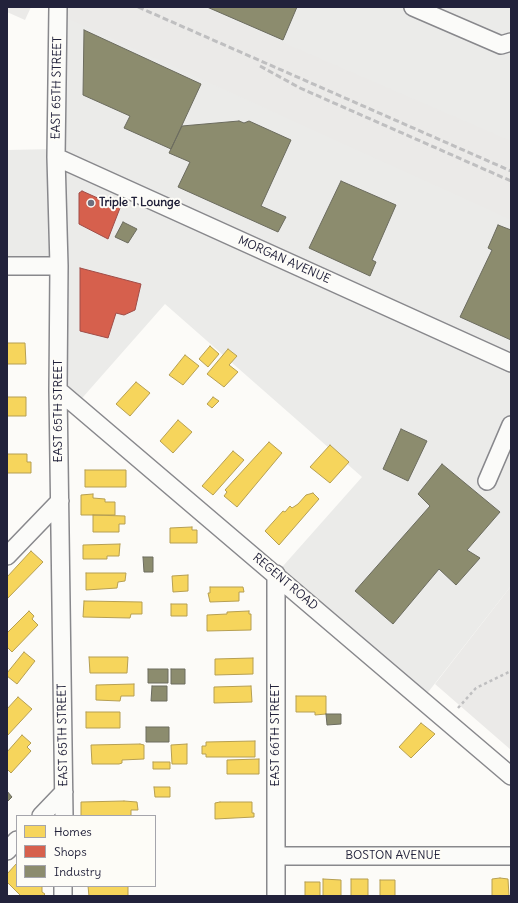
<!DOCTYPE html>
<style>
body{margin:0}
#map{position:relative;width:518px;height:903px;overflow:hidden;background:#fcfbf8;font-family:Delius,sans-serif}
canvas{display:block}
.frame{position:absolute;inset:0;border:8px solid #22223b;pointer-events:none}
.legend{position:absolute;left:16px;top:815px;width:140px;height:72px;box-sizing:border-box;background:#fdfcf7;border:1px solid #a5a5ac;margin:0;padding:5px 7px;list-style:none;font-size:12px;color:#22223b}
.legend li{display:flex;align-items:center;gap:8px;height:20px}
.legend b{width:20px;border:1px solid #a5a5ac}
</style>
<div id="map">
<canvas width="518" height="903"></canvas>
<div class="frame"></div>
<ul class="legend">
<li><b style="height:11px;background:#f6d55c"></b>Homes</li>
<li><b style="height:11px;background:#d6604d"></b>Shops</li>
<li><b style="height:11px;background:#8c8c6e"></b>Industry</li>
</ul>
</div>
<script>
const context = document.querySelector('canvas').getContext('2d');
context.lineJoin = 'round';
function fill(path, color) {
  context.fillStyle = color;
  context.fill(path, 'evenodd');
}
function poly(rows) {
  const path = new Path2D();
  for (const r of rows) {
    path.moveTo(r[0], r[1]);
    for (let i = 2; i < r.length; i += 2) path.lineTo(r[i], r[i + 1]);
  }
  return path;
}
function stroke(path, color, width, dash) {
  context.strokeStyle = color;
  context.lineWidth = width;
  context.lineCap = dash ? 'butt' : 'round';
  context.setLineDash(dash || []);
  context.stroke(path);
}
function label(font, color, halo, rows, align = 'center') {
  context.font = font + ' Delius,sans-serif';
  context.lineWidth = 4;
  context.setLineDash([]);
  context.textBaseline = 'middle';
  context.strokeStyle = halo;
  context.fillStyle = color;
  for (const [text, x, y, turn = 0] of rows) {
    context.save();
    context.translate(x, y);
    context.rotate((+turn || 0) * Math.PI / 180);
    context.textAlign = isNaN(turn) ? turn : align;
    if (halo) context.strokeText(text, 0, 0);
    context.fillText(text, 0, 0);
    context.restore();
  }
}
fill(poly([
 [58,7,511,7,511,586,422,700,276,574,362,477,165,304,76,405,58,390,59,266,7,266,7,150,56,149]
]), '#ebebe9');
fill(poly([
 [7,7,31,7,25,20,7,12],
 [58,7,201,7,511,141,511,220,58,14],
 [511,586,511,750,435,684]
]), '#ebeae8');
const homes = poly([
 [7,343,25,343,26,364,7,364,7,343],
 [210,346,219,354,208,367,199,359,210,346],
 [228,349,237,356,229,365,238,372,224,387,207,374,228,349],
 [185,355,199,366,183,385,169,375,185,355],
 [136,382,150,393,130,416,116,404,136,382],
 [7,397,26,397,26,416,7,416,7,397],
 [213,397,219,401,212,408,207,404,213,397],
 [178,420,192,432,173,453,160,441,178,420],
 [269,442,282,453,237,507,224,496,227,492,225,490,269,442],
 [330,445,349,462,330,483,310,467,330,445],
 [233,451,244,460,213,495,202,486,233,451],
 [7,454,27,454,27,462,31,462,31,473,7,473,7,454],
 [85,470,126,470,126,487,85,487,85,470],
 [313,493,319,499,279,545,265,531,283,511,285,512,290,506,292,508,298,504,306,495,313,493],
 [93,494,93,498,105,499,105,502,115,502,115,515,81,515,81,495,93,494],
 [93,515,125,516,125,524,119,524,119,532,93,532,93,515],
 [192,527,192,530,197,530,197,543,170,543,170,528,192,527],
 [120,544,119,556,107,556,107,559,83,559,83,545,120,544],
 [31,551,43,562,7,599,7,577,31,551],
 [86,573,126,573,125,581,118,582,117,588,86,590,86,573],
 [188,575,188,591,173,592,172,576,188,575],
 [210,587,243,587,244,592,239,592,239,601,210,602,208,593,210,593,210,587],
 [84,601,142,602,142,614,131,614,130,618,83,617,84,601],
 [171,604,187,604,187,616,171,616,171,604],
 [29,611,34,616,32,619,38,625,12,652,7,647,7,633,29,611],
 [249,611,249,614,251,614,251,630,207,631,207,615,227,614,227,612,249,611],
 [24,652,35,661,17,684,7,676,7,673,24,652],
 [89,657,128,657,127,673,90,673,89,657],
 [253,658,253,674,215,675,215,659,253,658],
 [134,684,134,696,121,696,120,701,96,700,96,685,134,684],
 [251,686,252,702,214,703,214,687,251,686],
 [296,696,326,696,326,714,315,715,315,712,296,712,296,696],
 [18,697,32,709,7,736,7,709,18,697],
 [86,712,120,712,120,728,86,728,86,712],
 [421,723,435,734,411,758,399,747,421,723],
 [22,735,31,743,27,747,31,751,11,773,7,769,7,752,22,735],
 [255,741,255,757,206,757,206,754,202,754,202,746,206,746,206,742,255,741],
 [140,744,144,745,144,759,122,760,122,763,119,764,92,764,91,745,140,744],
 [187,744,187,764,172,764,171,745,187,744],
 [259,759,259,774,227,774,227,760,259,759],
 [153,762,170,762,170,769,153,769,153,762],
 [154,787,170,787,170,797,155,797,154,787],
 [124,801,137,802,138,810,131,810,131,816,81,816,81,802,124,801],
 [220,802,252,802,252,813,254,813,254,817,215,819,215,803,220,802],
 [17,863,17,886,42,886,42,892,45,894,43,896,21,896,7,882,7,874,17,863],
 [500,878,508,879,509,896,492,896,492,879,500,878],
 [323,879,341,880,341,896,323,896,323,879],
 [351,879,368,879,368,896,351,896,351,879],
 [380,880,395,880,395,896,380,896,380,880],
 [305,882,320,882,320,896,305,896,305,882],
 [88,886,128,886,128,896,89,896,88,886]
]);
fill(homes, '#f6d55c');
stroke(homes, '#b69f52', 1);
const shops = poly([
 [82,191,120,208,108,239,79,224,79,193,82,191],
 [80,268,141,284,135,310,124,315,116,313,108,338,80,331,80,268]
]);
fill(shops, '#d6604d');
stroke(shops, '#a04d48', 1);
const industry = poly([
 [207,7,297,7,283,40,207,7],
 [84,30,201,84,171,149,124,128,130,116,83,95,84,30],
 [239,121,244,123,249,121,291,140,261,206,286,217,278,232,178,187,190,162,169,153,182,126,239,121],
 [341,181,396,205,372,260,376,262,370,276,309,248,341,181],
 [123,222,137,229,128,243,115,237,123,222],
 [498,225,511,230,511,340,460,317,492,250,488,248,498,225],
 [401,429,427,441,408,481,383,469,401,429],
 [442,464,500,512,467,550,480,558,456,585,439,569,393,624,355,591,430,506,418,494,442,464],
 [143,557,153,557,153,572,144,572,143,557],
 [148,669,168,669,168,683,148,683,148,669],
 [171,669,185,669,185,684,171,684,171,669],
 [152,686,167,686,167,701,151,701,152,686],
 [326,714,341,714,341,724,327,725,326,714],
 [146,727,169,727,169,742,146,742,146,727],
 [7,791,12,797,7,802,7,791]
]);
fill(industry, '#8c8c6e');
stroke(industry, '#6c6c5f', 1);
const minor = poly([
 [58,7,56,157,59,266,58,390,64,816],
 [413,7,501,45,511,42],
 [56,157,511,363],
 [7,266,59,266],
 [58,390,511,776],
 [487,481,511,425],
 [7,556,60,501],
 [276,574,276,896],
 [41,816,64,792],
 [7,851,17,840],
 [276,856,511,856],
 [63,896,63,886]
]);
stroke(minor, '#88888c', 20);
stroke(poly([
 [458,708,476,688,511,671]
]), '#bfbfc0', 2.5, [3, 3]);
stroke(minor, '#fbfbf9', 17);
stroke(poly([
 [138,7,511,171],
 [260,66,300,88,511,181]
]), '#bfbfc0', 3, [6, 3]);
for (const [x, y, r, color] of [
 [91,203,4,"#6e6e7d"]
]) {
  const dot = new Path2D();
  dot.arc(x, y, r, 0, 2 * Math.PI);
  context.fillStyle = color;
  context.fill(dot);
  stroke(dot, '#fdfcf7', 1.5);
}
label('12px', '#22223b', '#fdfcf7', [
 ["EAST 65TH STREET",57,88,-89],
 ["MORGAN AVENUE",284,260,24],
 ["EAST 65TH STREET",59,411,-90],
 ["REGENT ROAD",285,582,40],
 ["EAST 65TH STREET",63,735,-91],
 ["EAST 66TH STREET",276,735,-90],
 ["BOSTON AVENUE",393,856]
]);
label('bold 12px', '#22223b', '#fdfcf7', [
 ["Triple T Lounge",99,203]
], 'left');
</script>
